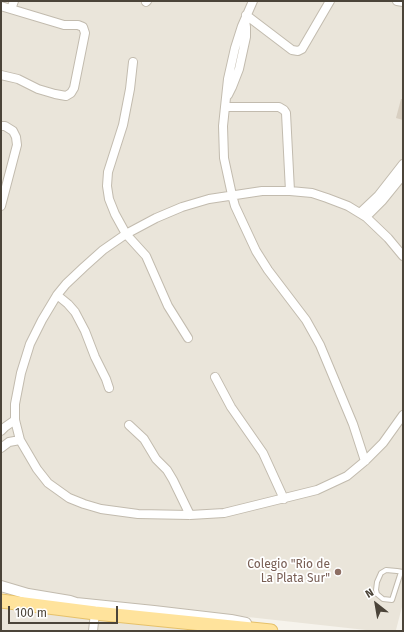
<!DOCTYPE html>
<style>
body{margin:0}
#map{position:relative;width:404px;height:632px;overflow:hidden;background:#f6f3ec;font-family:"Fira Sans",sans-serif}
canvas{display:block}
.frame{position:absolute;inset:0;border:2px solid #4b4439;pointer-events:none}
.north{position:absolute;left:356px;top:584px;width:40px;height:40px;-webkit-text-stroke:3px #fff;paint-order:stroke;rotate:329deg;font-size:11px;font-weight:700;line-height:16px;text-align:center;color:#4b4439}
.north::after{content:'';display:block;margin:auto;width:14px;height:18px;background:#4b4439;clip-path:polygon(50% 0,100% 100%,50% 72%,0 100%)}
.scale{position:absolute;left:8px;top:606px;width:110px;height:18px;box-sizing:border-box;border:2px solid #4b4439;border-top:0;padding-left:5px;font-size:12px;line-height:14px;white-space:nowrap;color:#4b4439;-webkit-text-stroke:3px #fff;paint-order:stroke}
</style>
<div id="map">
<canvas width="404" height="632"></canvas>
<div class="frame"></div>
<div class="north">N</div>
<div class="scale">100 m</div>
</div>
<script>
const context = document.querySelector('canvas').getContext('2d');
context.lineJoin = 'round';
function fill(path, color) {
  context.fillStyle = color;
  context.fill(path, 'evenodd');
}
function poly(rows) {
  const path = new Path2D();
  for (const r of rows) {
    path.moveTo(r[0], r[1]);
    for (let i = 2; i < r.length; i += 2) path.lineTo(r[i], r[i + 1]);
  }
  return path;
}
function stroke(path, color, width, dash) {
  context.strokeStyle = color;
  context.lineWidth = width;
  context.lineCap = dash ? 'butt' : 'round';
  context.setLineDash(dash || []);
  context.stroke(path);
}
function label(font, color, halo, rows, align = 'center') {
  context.font = font + ' "Fira Sans",sans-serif';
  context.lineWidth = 3.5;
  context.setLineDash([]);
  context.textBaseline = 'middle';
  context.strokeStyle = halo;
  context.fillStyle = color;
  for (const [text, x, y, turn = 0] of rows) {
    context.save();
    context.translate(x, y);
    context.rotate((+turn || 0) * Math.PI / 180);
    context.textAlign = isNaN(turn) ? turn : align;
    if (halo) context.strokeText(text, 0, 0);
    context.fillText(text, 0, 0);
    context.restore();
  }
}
fill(poly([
 [1,1,403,1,403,603,396,630,391,631,375,631,57,596,3,585,1,582],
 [1,609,86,618,199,631,1,631]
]), '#eae5da');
fill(poly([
 [401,99,403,99,403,120,396,118]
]), '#d8cfc1');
const service = poly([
 [401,572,392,600,383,599,377,594,376,590,377,582,381,573,386,570,397,571,403,572]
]);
const minor = poly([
 [253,1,242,26,235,48,228,79,225,107,223,126,224,158,232,195,235,206,256,251,268,270,306,320,320,345,353,424,365,461],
 [397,1,403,2],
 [146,2,147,1],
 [1,6,64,25,78,25,83,27,85,33,74,88,71,93,66,96,55,94,38,89,18,79,1,75],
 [11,9,14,1],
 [246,15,292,50,298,51,302,49,330,1],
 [133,62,130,89,123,125,108,172,107,186,109,199,115,214,126,234,146,256,168,306,188,338],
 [228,95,232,87,239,69,246,37,246,27,245,20],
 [225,107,279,107,284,110,286,113,290,191],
 [1,126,5,126,13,131,16,137,17,145,1,206],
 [360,213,378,196,403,164],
 [366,217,382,201,403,175],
 [403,256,388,238,366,217,348,206,327,198,312,193,290,191,262,191,209,199,182,207,156,218,126,234,103,250,84,267,66,284,57,295,42,320,30,344,21,373,15,404,15,420,20,440,37,469,48,483,69,498,84,504,101,509,138,514,190,515,224,513,317,490,347,476,365,461,383,443,403,415],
 [57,295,68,304,75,312,85,331,95,357,106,379,109,388],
 [215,377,231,407,263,453,284,499],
 [129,425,144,439,156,459,167,470,173,480,190,515],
 [1,431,5,427,15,420],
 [1,448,9,442,20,440],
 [93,631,95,613]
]);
const tertiary = poly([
 [1,586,28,594,70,601,76,603,78,608],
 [76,603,154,611,231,620,246,623]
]);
const primary = poly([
 [1,601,95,613,271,631]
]);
stroke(service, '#c2bbae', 6);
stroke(minor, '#c2bbae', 10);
stroke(tertiary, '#c2bbae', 12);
stroke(primary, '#e6c16a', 15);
stroke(service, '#fff', 4);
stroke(minor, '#fff', 8);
stroke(tertiary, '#fff', 10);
stroke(primary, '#ffe39c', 13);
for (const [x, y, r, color] of [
 [338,572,4,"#8d6e63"]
]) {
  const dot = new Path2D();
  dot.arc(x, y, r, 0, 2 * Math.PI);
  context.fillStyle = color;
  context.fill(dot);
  stroke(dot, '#fff', 1.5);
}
label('12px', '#785e54', '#fff', [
 ["Colegio \"Rio de",330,565],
 ["La Plata Sur\"",330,579]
], 'right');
</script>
